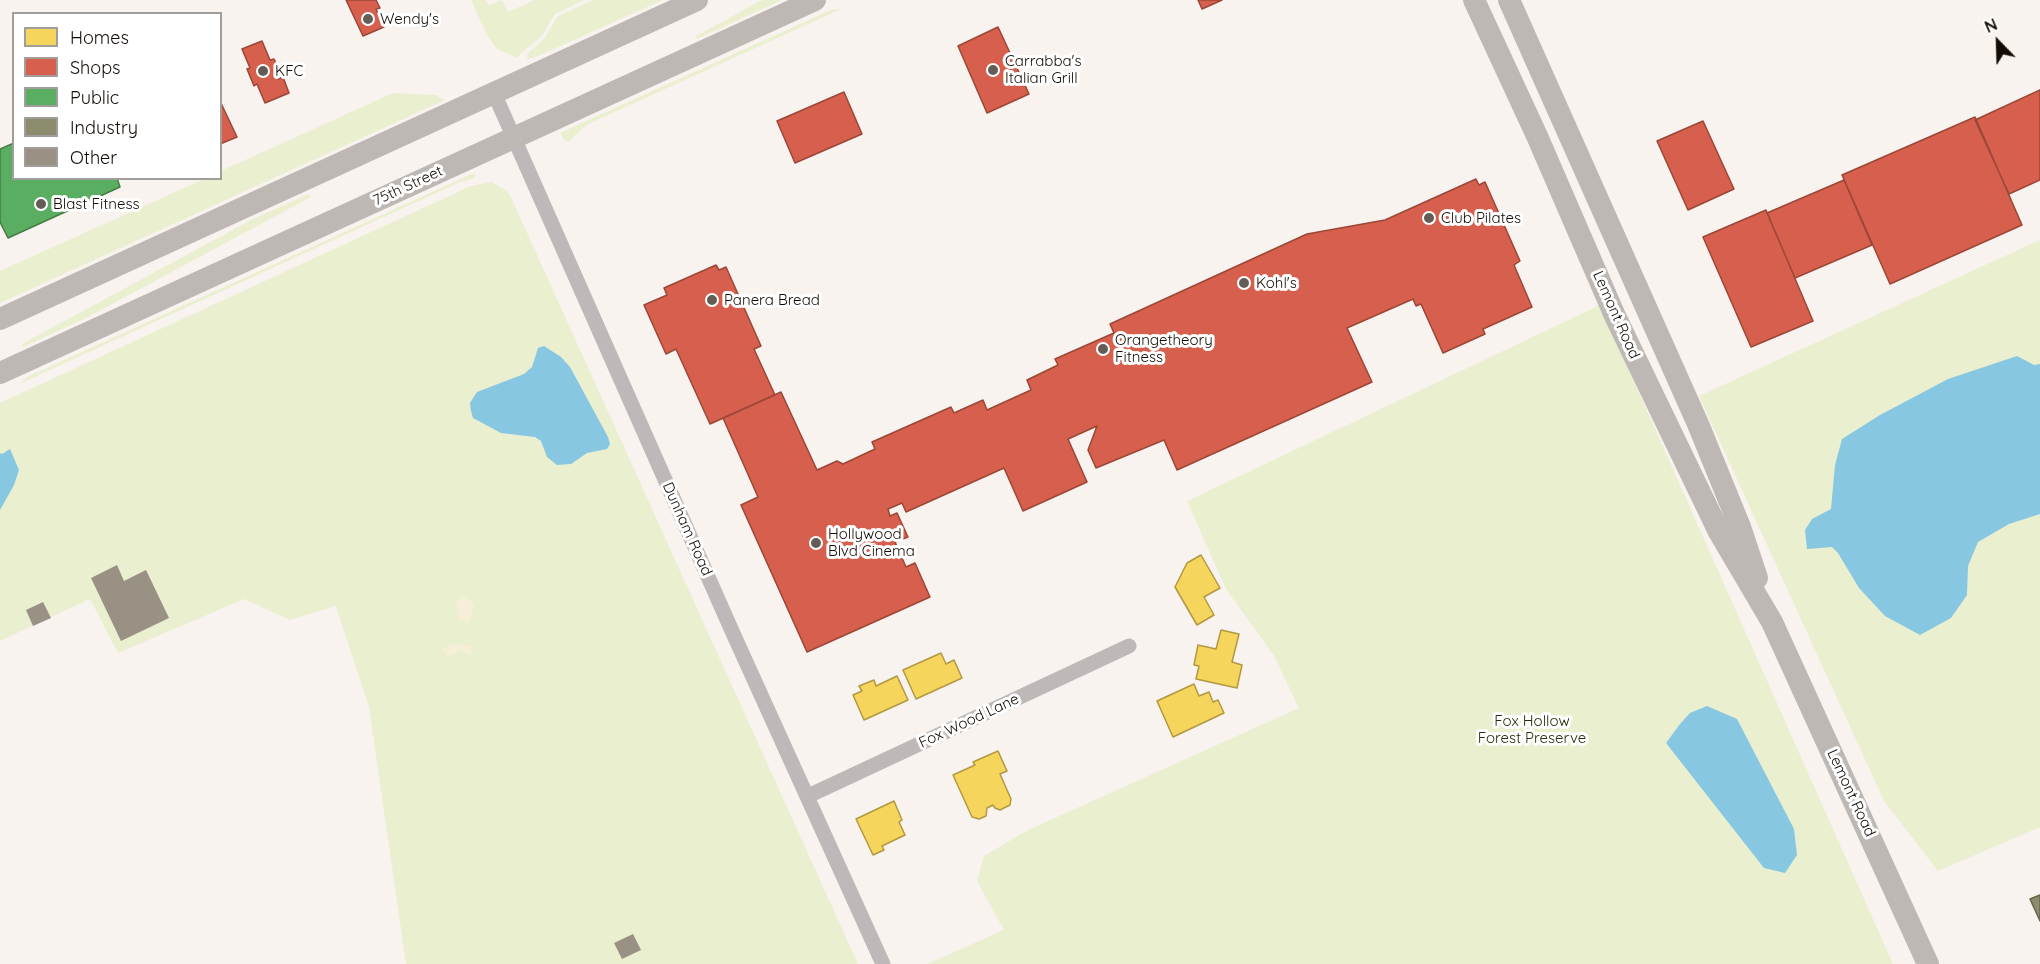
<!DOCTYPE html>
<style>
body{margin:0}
#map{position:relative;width:2040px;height:964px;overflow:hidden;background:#f8f3ee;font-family:Quicksand,sans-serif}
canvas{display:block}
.legend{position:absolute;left:12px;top:12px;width:210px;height:168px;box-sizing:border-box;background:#fff;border:2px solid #a19d9b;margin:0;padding:8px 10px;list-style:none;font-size:18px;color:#140b04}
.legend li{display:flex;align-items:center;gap:12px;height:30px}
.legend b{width:30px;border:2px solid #a19d9b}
.north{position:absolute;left:1968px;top:12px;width:60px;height:60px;-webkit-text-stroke:4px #fff;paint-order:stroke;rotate:337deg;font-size:16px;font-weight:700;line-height:24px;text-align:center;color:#140b04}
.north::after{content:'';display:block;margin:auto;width:21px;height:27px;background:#140b04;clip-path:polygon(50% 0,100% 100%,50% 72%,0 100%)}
</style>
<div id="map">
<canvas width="2040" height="964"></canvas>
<ul class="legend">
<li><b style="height:16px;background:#f6d55c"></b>Homes</li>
<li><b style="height:16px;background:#d6604d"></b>Shops</li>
<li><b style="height:16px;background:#5aae61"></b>Public</li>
<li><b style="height:16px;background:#8c8c6e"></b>Industry</li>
<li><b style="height:16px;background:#999183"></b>Other</li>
</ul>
<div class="north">N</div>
</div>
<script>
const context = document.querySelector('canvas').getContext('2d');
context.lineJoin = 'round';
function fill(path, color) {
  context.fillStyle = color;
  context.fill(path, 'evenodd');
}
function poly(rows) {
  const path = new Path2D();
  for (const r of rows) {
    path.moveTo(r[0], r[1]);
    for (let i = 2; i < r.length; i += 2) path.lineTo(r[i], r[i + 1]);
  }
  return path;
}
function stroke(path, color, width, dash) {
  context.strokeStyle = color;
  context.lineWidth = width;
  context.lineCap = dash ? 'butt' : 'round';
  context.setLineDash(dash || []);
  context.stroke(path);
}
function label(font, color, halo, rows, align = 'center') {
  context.font = font + ' Quicksand,sans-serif';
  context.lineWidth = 6;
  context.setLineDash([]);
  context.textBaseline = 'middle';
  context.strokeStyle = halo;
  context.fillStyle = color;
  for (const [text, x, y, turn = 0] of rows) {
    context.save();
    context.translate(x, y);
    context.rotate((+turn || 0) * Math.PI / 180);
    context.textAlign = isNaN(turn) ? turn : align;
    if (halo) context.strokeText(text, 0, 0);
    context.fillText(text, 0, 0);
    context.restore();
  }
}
fill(poly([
 [471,0,486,0,489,5,502,0,508,12,535,0,584,0,555,14,542,36,520,54,518,58,497,49,487,35],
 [593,0,663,0,536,57,527,59,528,53,544,39,558,16],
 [762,0,782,0,697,39,696,36],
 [841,9,588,124,568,142,564,140,560,133,831,10],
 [393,93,436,95,445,100,0,303,0,271,204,179,220,178,221,171],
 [476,172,474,178,458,183,19,384,27,377],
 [492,182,509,193,858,964,406,964,369,707,336,606,290,620,244,599,118,653,90,599,0,641,0,403,471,186],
 [309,194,311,197,86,318,23,347,22,344,251,220],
 [2040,240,2040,827,1938,871,1884,801,1699,396],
 [1600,305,1893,964,927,964,1004,930,977,881,984,856,1026,831,1299,708,1274,656,1226,589,1187,501]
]), '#eaefd0');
fill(poly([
 [464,597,472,601,474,607,469,622,459,621,458,618,458,612,456,605,459,598],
 [455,644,471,646,472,654,469,655,460,650,455,654,448,656,442,651,443,648]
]), '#f6efd7');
fill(poly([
 [544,346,561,357,570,367,608,437,610,444,607,449,587,453,571,464,557,465,547,457,541,441,535,437,501,433,473,418,471,411,470,403,477,392,524,374,532,367,538,348],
 [2017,356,2034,365,2040,364,2040,514,2009,524,1978,542,1968,566,1967,595,1951,618,1920,635,1885,616,1859,588,1838,553,1832,547,1807,549,1805,530,1812,519,1831,509,1835,465,1842,439,1880,415,1948,379],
 [10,449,19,470,14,485,0,510,0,453,2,454],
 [1707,706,1737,719,1794,829,1797,855,1785,873,1764,868,1666,743,1680,724,1690,713]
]), '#87c7e1');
const homes = poly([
 [1201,555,1220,588,1204,597,1214,615,1197,625,1175,587,1187,563,1201,555],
 [1221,630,1239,634,1232,662,1242,665,1237,688,1196,679,1199,666,1194,665,1198,645,1216,649,1221,630],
 [941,653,946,664,954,660,962,678,916,699,903,670,941,653],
 [897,676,908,700,864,720,853,695,862,691,859,686,874,680,876,686,897,676],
 [1194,684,1199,696,1209,692,1213,702,1218,700,1224,713,1173,737,1157,701,1194,684],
 [998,751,1007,771,1000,774,1011,799,1010,805,1000,810,995,808,993,805,987,808,986,816,979,819,972,817,953,775,975,765,973,762,998,751],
 [894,801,902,820,899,822,905,835,882,846,884,850,873,855,856,819,894,801]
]);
fill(homes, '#f6d55c');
stroke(homes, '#b29842', 1.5);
const shops = poly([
 [346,0,376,0,380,8,376,9,384,27,363,36,346,0],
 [1198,0,1222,0,1202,9,1198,0],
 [998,27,1029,94,987,113,958,46,998,27],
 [262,41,270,60,274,59,280,72,276,74,278,79,283,77,289,93,265,103,257,84,254,86,247,69,250,68,242,49,262,41],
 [2040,90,2040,180,2009,194,1975,120,2040,90],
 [844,92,862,134,795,163,777,121,844,92],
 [220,101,237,137,220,144,220,101],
 [1975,117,2022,225,1890,284,1842,175,1975,117],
 [1703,121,1734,189,1688,210,1657,141,1703,121],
 [1476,179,1479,185,1485,182,1520,261,1514,265,1532,307,1483,329,1485,334,1443,353,1421,304,1416,306,1413,299,1347,328,1372,382,1177,470,1164,440,1096,468,1088,450,1097,426,1068,439,1087,482,1023,511,1004,468,906,512,902,503,888,509,890,516,897,513,908,537,895,542,906,567,915,563,930,597,807,652,741,505,758,497,723,418,781,392,817,470,837,461,843,464,875,449,872,442,951,407,954,413,983,400,987,410,1031,390,1027,380,1058,365,1055,359,1114,333,1110,324,1307,234,1385,220,1476,179],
 [1844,180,1872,245,1795,278,1767,213,1844,180],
 [1766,210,1813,321,1751,347,1703,237,1766,210],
 [716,265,719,270,726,267,761,346,754,349,775,395,710,424,676,349,666,354,644,305,667,295,664,288,716,265]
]);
fill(shops, '#d6604d');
stroke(shops, '#9c4637', 1.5);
const public = poly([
 [14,143,14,178,117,178,120,187,8,238,0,222,0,149,14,143]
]);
fill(public, '#5aae61');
stroke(public, '#457d45', 1.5);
const industry = poly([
 [2040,895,2040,921,2030,899,2040,895]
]);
fill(industry, '#8c8c6e');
stroke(industry, '#68654e', 1.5);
fill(poly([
 [117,565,124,581,146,570,169,618,121,641,91,578],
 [43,602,51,618,33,626,26,610],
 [633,934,641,950,622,959,614,943]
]), '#999183');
stroke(poly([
 [494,93,732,631,883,964],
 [808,796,1129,646]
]), '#beb9b8', 15);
stroke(poly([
 [1474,0,1537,136,1615,316,1719,532,1772,622,1928,964],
 [1509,0,1698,424,1740,527,1757,578],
 [0,319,697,0],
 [0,373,815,0]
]), '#beb8b5', 22);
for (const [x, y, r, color] of [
 [368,19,6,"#645c56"],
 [993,70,6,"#645c56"],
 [263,71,6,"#645c56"],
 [41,204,6,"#645c56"],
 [1429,218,6,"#645c56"],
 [1244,283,6,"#645c56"],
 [712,300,6,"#645c56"],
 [1103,349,6,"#645c56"],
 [816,543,6,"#645c56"]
]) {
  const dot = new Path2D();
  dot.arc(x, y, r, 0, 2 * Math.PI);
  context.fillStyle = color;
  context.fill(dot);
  stroke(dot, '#fff', 2);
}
label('15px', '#140b04', '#fff', [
 ["Wendy's",380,19],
 ["Carrabba's",1005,61],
 ["Italian Grill",1005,78],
 ["KFC",275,71],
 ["Blast Fitness",53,204],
 ["Club Pilates",1441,218],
 ["Kohl's",1256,283],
 ["Panera Bread",724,300],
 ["Orangetheory",1115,340],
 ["Fitness",1115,357],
 ["Hollywood",828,534],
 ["Blvd Cinema",828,551]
], 'left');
label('15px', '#140b04', '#fff', [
 ["75th Street",408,186,-25],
 ["Lemont Road",1616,315,66],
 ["Dunham Road",687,529,66],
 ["Fox Wood Lane",969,721,-25],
 ["Lemont Road",1851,793,65]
]);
label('15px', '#272d0b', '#fff', [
 ["Fox Hollow",1532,721],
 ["Forest Preserve",1532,738]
]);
</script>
